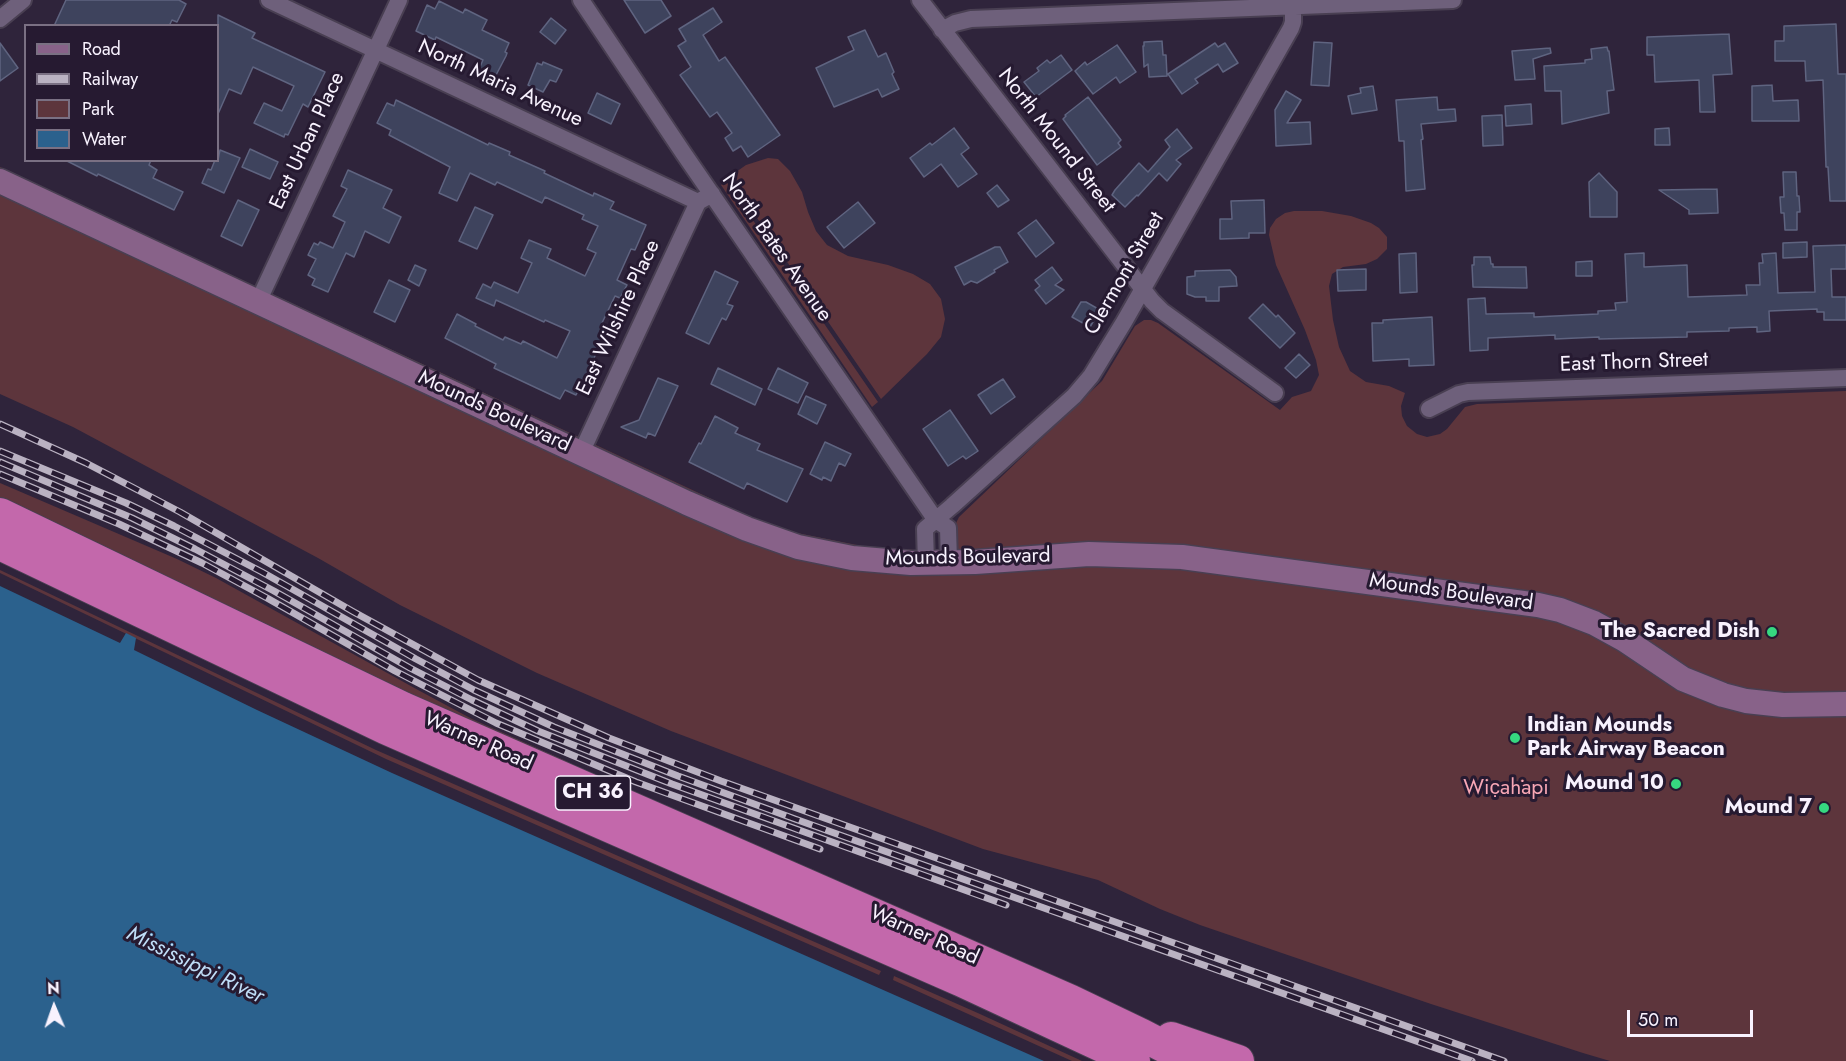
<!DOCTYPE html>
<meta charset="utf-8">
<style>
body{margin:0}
#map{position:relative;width:1846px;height:1061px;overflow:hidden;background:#2f243b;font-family:Jost,sans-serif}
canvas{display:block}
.legend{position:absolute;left:24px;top:24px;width:195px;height:138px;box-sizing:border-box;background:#261a31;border:2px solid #7a7083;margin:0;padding:8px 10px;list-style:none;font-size:18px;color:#f8f2fe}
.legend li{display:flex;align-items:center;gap:12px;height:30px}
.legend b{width:30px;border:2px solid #7a7083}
.north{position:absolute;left:24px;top:977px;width:60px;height:60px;-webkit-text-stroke:4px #261a31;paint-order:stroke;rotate:358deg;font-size:16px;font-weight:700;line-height:24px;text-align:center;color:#f8f2fe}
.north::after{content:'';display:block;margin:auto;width:21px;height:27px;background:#f8f2fe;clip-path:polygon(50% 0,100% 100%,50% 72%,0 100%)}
.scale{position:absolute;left:1627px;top:1010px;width:126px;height:27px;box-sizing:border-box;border:3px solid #f8f2fe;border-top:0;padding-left:8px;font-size:18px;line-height:21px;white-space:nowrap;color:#f8f2fe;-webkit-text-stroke:4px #261a31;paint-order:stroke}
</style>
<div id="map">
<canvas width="1846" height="1061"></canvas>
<ul class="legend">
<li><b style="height:8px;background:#886289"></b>Road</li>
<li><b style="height:8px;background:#bab2c2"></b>Railway</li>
<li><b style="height:16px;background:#5d353c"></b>Park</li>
<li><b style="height:16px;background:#2b618d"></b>Water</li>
</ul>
<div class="north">N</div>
<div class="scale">50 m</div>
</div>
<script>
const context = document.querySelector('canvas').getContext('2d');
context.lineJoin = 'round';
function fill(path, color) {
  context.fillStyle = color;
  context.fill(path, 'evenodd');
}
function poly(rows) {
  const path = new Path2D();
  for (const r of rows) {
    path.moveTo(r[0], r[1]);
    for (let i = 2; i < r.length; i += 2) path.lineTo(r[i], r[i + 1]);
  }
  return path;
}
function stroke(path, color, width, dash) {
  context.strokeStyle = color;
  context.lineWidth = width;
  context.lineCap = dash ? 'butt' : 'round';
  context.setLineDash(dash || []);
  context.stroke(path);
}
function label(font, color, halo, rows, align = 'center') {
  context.font = font + ' Jost,sans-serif';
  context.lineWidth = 6;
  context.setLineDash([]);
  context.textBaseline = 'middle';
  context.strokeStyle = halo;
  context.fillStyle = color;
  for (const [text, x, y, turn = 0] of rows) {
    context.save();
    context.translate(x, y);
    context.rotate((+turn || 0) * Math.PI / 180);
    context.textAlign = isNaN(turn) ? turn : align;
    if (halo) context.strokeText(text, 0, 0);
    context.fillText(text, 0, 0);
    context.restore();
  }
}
fill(poly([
 [768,158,778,159,790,171,802,192,808,212,816,231,827,245,848,256,888,265,913,274,930,284,941,299,945,319,941,337,927,354,881,399,729,177,746,165],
 [0,167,746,515,797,533,867,547,915,550,956,549,956,523,959,517,1102,381,1135,326,1144,320,1151,320,1158,323,1280,410,1292,397,1311,391,1319,375,1316,360,1305,330,1276,265,1269,235,1270,228,1276,219,1285,213,1294,211,1322,211,1351,216,1371,223,1379,228,1387,237,1387,249,1377,259,1366,264,1343,267,1332,274,1329,286,1333,320,1339,347,1350,371,1366,382,1389,386,1405,393,1401,406,1402,416,1407,426,1417,434,1427,437,1440,434,1447,429,1465,407,1477,404,1846,391,1846,1061,1610,1061,1583,1053,1431,1004,1200,925,1160,909,1098,880,983,849,671,731,537,673,400,605,318,558,73,427,0,394],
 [726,181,878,402,872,407,721,185],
 [0,483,177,559,216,578,418,690,472,719,566,761,606,782,513,745,0,501],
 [0,570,376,750,881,971,879,975,386,759,0,573],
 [894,976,980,1014,1082,1061,1072,1061,893,980]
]), '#5d353c');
fill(poly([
 [0,586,120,643,126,633,136,638,134,650,257,710,392,773,1044,1061,0,1061]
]), '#2b618d');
const building = poly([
 [66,0,179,0,186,4,177,22,172,20,169,26,54,26,66,0],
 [624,0,661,0,671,16,645,33,624,0],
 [439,1,463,13,465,9,487,20,482,30,509,43,505,52,507,53,506,56,495,77,479,69,483,60,436,37,435,40,416,31,427,5,435,9,439,1],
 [713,8,722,22,703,35,719,61,725,57,780,135,748,157,741,146,733,151,725,138,732,133,717,112,710,117,680,75,691,67,678,46,686,41,679,29,713,8],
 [218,15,255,33,252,38,325,72,308,107,303,104,288,135,285,134,284,137,254,123,264,103,282,111,294,86,253,67,241,94,229,89,218,114,218,15],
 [551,18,566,30,555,44,540,32,551,18],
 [1836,24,1838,74,1846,74,1846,201,1830,201,1828,167,1826,167,1823,80,1806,81,1805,61,1775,61,1775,41,1784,41,1784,26,1836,24],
 [865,30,878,57,886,53,894,72,892,74,899,89,882,97,878,89,834,107,816,68,854,50,848,37,865,30],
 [1729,34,1732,74,1713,75,1715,112,1700,112,1699,80,1655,82,1654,55,1647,55,1647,37,1729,34],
 [1162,41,1163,55,1166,55,1167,76,1149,77,1148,64,1144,67,1143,46,1144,46,1144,42,1162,41],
 [1314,42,1332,43,1329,86,1311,85,1314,42],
 [0,43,18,68,0,81,0,43],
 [1215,43,1218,47,1225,43,1238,63,1223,72,1218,64,1195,79,1198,83,1182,94,1168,74,1215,43],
 [1117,45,1136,72,1120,83,1116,77,1093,94,1075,71,1085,62,1087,65,1117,45],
 [1607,47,1608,51,1609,51,1614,90,1607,91,1609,113,1562,124,1561,91,1545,91,1544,66,1585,63,1585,60,1592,59,1591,49,1607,47],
 [1550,48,1551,53,1533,59,1535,79,1515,80,1512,51,1550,48],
 [1061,55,1072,70,1036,97,1024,82,1039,71,1037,68,1047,60,1050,63,1061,55],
 [543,62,562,70,556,82,550,80,543,92,528,85,537,63,542,65,543,62],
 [1772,85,1773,101,1798,100,1799,121,1752,121,1752,86,1772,85],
 [1373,86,1377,110,1352,114,1348,96,1361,93,1360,88,1373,86],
 [1286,91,1301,100,1287,123,1310,122,1311,144,1276,146,1275,110,1286,91],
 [597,93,620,104,611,124,588,113,597,93],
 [1088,97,1121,140,1118,143,1121,147,1097,165,1063,119,1066,116,1065,115,1088,97],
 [1437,97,1438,110,1455,109,1456,121,1421,124,1423,139,1421,140,1425,189,1406,191,1404,141,1399,141,1396,100,1437,97],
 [396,100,488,145,489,143,510,152,509,155,545,171,544,173,593,196,594,193,614,202,610,209,646,225,635,250,631,249,617,280,627,285,620,298,615,296,601,325,608,329,576,395,565,390,560,399,494,368,496,364,445,338,457,314,476,324,475,326,503,340,505,337,521,344,523,341,557,358,570,331,545,320,544,322,496,300,494,306,476,298,483,284,491,288,494,282,518,293,532,263,521,258,529,240,551,249,547,258,585,276,596,253,587,249,598,226,582,219,584,215,545,197,542,203,497,182,495,185,470,173,457,201,439,193,450,167,389,135,391,130,377,123,387,103,394,106,396,100],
 [1531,104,1532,124,1506,126,1505,106,1531,104],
 [1502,115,1503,145,1483,146,1482,116,1502,115],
 [954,128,969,148,961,154,977,174,958,187,941,164,924,177,910,158,930,143,932,145,954,128],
 [1669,128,1670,145,1655,145,1655,129,1669,128],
 [1177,129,1192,148,1176,160,1181,164,1167,181,1159,173,1138,196,1137,195,1125,207,1112,195,1115,190,1139,163,1148,172,1170,147,1165,140,1177,129],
 [250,149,278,162,270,179,242,167,250,149],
 [220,150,240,158,224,193,202,183,208,169,211,170,215,160,218,160,220,150],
 [65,160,151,160,149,165,157,170,153,178,183,192,174,210,98,174,97,176,65,160],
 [348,170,392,190,383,208,401,217,389,243,365,231,354,257,346,253,328,292,312,285,315,279,308,275,316,259,308,255,314,243,318,245,320,242,333,248,345,222,333,216,347,189,341,186,348,170],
 [1783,172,1796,172,1797,196,1799,196,1800,212,1797,212,1797,230,1785,230,1784,213,1781,213,1780,197,1784,197,1783,172],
 [1599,173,1617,192,1617,217,1590,217,1589,182,1599,173],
 [997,185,1009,200,998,207,987,193,997,185],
 [1717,189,1718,213,1689,214,1689,210,1659,190,1717,189],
 [238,200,259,210,242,246,221,236,238,200],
 [1264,200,1265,233,1249,233,1249,238,1220,239,1220,219,1232,219,1231,201,1264,200],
 [858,202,875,223,844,248,827,227,858,202],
 [475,207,493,215,477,249,459,241,475,207],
 [1036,220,1054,243,1036,257,1018,233,1036,220],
 [1807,242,1807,257,1783,258,1783,243,1807,242],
 [1846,245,1846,269,1831,269,1832,297,1846,297,1846,320,1824,320,1824,312,1817,312,1817,309,1769,311,1770,331,1757,332,1757,327,1729,328,1729,331,1687,332,1687,337,1599,339,1599,337,1555,339,1555,335,1488,338,1488,350,1470,351,1468,299,1485,298,1486,314,1534,313,1534,317,1598,314,1598,311,1616,310,1615,303,1627,302,1625,254,1644,253,1644,267,1687,265,1688,297,1747,295,1746,285,1760,285,1759,263,1763,263,1762,254,1776,253,1778,293,1815,292,1813,246,1846,245],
 [995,247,1000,247,1008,262,994,270,995,272,977,283,971,281,964,285,955,267,995,247],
 [1416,253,1417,292,1400,293,1399,254,1416,253],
 [1474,257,1490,257,1491,264,1493,264,1493,267,1526,267,1527,288,1473,287,1472,265,1474,265,1474,257],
 [1592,261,1592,276,1576,276,1576,262,1592,261],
 [415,265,426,270,419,286,408,280,415,265],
 [1052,267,1062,280,1055,285,1064,290,1046,304,1035,290,1040,286,1035,280,1052,267],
 [1366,269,1366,290,1338,291,1337,270,1366,269],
 [1230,270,1236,277,1237,286,1219,287,1219,301,1206,301,1206,297,1195,297,1187,294,1187,277,1195,276,1195,271,1230,270],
 [715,271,738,282,727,304,733,306,726,320,722,318,709,344,686,333,715,271],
 [389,280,410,290,395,322,374,312,389,280],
 [1081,302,1086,302,1100,310,1090,327,1072,317,1081,302],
 [1263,304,1276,317,1278,315,1295,333,1280,348,1249,318,1263,304],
 [1432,317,1434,365,1409,366,1409,359,1373,361,1372,323,1383,323,1383,320,1432,317],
 [1299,354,1310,365,1296,378,1285,368,1299,354],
 [718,368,762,389,755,405,711,384,718,368],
 [778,368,808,383,798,403,768,389,778,368],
 [658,378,678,386,655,436,648,433,646,438,621,427,639,420,658,378],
 [1003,379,1015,397,991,414,978,395,1003,379],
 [806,396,826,405,817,424,798,414,806,396],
 [950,410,978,451,966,459,963,456,948,466,923,429,950,410],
 [715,416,738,428,735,433,760,444,757,450,803,469,787,502,747,483,744,489,689,462,699,443,701,444,715,416],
 [825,442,851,454,845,466,839,463,831,481,823,477,822,480,810,474,825,442]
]);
fill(building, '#3e435d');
stroke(building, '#5f6480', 1.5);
const street = poly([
 [269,0,698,202,712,194],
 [581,0,684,154,933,516,936,520,948,528,949,562],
 [920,0,1152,301,1162,311,1275,393],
 [0,19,23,0],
 [942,30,955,23,971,19,1453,0],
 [258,302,399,0],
 [1429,409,1459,394,1468,392,1846,378],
 [581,453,698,202],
 [926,563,925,529,952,506,1074,396,1091,376,1124,322,1291,28,1293,22,1293,6]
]);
const secondary = poly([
 [0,181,687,503,747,529,798,547,852,558,911,563,975,562,1089,554,1182,557,1538,605,1560,610,1594,623,1625,640,1683,679,1723,695,1746,701,1783,705,1846,704]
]);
const highway = poly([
 [0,514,403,708,1071,1001,1142,1035,1192,1061],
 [0,544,385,728,960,980,1134,1061],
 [1171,1038,1238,1061]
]);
stroke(street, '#493f52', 20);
stroke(secondary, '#493f52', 27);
stroke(highway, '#493f52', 34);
stroke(street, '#6e607b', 16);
stroke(secondary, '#886289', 24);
stroke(highway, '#c368ab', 32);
const rail = poly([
 [0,424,86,463,180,512,352,611,478,680,609,738,721,781,1504,1061],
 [0,451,126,503,174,526,262,572,416,659,474,690,554,727,678,776,795,819,1472,1061],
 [0,462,132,518,195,549,274,591,410,668,472,700,538,731,672,784,1006,905],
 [0,474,119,524,202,563,267,598,395,671,496,723,636,782,820,849]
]);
stroke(rail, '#bab2c2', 7);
stroke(rail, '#261a31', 4.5, [14]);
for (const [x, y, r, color] of [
 [1772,632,6,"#36d880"],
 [1515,738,6,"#36d880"],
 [1676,784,6,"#36d880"],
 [1824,808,6,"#36d880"]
]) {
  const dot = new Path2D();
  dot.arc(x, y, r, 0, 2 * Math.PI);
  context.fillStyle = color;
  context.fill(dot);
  stroke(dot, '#261a31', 2);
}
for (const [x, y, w] of [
 [593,793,75]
]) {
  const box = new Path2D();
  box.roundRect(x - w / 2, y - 17, w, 34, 4.5);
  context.fillStyle = '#261a31';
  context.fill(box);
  stroke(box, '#f8f2fe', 1.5);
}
label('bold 20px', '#f8f2fe', null, [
 ["CH 36",593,793]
]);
label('21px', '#f8f2fe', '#261a31', [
 ["North Maria Avenue",500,84,25],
 ["East Urban Place",308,141,-65],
 ["North Mound Street",1056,141,52],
 ["North Bates Avenue",776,248,55],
 ["Clermont Street",1125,274,-60],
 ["East Wilshire Place",619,318,-65],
 ["East Thorn Street",1634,363,-2],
 ["Mounds Boulevard",494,412,25],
 ["Mounds Boulevard",968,558,-1],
 ["Mounds Boulevard",1451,593,8],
 ["Warner Road",478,742,24],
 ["Warner Road",924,936,24]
]);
label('bold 21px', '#f8f2fe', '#261a31', [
 ["The Sacred Dish",1760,632],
 ["Indian Mounds",1527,726,"left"],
 ["Park Airway Beacon",1527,750,"left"],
 ["Mound 10",1664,784],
 ["Mound 7",1812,808]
], 'right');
label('21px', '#f8a7b5', '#261a31', [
 ["Wic̣aḣapi",1506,789]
]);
label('italic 22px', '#bfddf7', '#261a31', [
 ["Mississippi River",195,966,26]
]);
</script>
